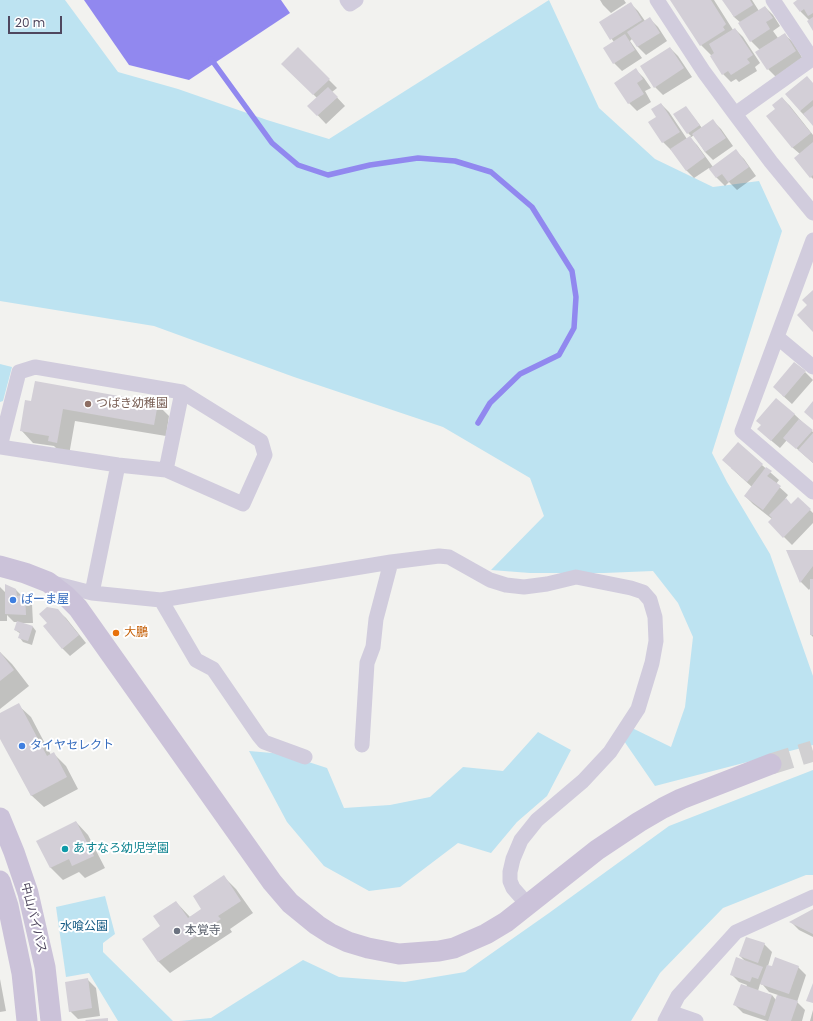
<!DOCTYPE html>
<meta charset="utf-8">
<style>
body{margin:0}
#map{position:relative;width:813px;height:1021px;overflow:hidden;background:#f2f2ef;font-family:Poppins,sans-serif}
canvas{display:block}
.scale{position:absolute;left:8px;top:16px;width:54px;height:18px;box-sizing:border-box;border:2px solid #4f475e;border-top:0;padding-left:5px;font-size:12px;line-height:14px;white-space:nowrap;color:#4f475e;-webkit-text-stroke:3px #fff;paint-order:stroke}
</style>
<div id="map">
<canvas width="813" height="1021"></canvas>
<div class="scale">20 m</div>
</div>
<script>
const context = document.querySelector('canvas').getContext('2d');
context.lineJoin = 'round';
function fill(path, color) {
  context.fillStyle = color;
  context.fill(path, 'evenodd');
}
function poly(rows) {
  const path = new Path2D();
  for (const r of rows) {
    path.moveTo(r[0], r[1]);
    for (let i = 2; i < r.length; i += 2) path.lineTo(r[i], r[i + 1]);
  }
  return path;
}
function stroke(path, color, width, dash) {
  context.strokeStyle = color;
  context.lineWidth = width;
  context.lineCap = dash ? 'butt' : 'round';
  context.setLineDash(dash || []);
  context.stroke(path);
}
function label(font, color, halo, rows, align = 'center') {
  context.font = font + ' Poppins,"Noto Sans JP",sans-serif';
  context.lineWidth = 4;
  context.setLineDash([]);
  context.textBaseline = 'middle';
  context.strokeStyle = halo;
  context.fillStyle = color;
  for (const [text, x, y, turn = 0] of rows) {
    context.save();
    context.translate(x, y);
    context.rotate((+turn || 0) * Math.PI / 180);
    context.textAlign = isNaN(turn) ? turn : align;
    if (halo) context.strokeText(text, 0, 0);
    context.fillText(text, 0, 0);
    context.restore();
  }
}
fill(poly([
 [0,0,65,0,118,72,178,89,267,120,329,139,549,0,599,108,655,159,713,187,759,181,782,231,712,453,727,482,770,554,813,676,813,745,655,786,624,741,630,727,671,747,685,707,693,637,678,603,653,571,604,573,530,573,491,570,544,516,530,478,443,427,294,377,154,326,0,301],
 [0,364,12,367,3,401,0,402],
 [538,732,571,750,547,796,517,822,491,853,458,843,400,887,369,891,324,866,287,822,249,751,284,754,327,768,344,808,390,805,430,797,463,767,503,771],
 [813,770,813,875,806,875,723,908,660,973,631,1021,179,1021,211,1018,303,960,339,977,405,982,465,972,549,913,669,826],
 [105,896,115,934,103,943,103,952,173,1021,118,1021,89,973,66,977,56,907]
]), '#bde3f1');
fill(poly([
 [84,0,281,0,290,13,189,80,129,65]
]), '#9188ef');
fill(poly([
 [600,0,624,0,626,3,611,13,603,5],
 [672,0,714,0,733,30,735,29,743,37,760,63,755,67,757,71,739,82,736,79,731,82,723,74,712,56,701,45],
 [724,0,752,0,759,11,765,7,773,15,780,26,773,31,778,38,784,34,793,42,803,59,776,77,768,69,760,50,751,41,741,23,734,17],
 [799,0,813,0,813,29,809,20,801,12],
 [630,3,638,11,645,21,650,19,658,27,667,41,646,55,638,47,632,39,630,41,642,58,622,71,614,63,614,42,600,23],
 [670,48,678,56,692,77,663,95,655,87,642,67],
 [298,49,337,88,332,92,345,106,326,124,309,106,317,98,283,64],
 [636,70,644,78,651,88,645,91,651,102,637,111,629,103],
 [813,83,813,124,800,111],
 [782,98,790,106,813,135,813,179,811,177,800,154,793,148,768,116,776,109],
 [661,104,669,112,687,139,691,136,688,133,689,111,702,128,713,121,721,129,733,146,713,160,705,152,694,135,690,138,697,145,713,167,736,151,744,159,756,176,737,190,729,182,725,186,717,178,709,168,694,178,686,170,672,150,671,150,663,142,657,117],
 [805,372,813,380,792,404,782,395],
 [26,401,157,404,169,416,166,436,75,421,69,455,61,453,54,446,33,443,21,430],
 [794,414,813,432,813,463,787,440,780,448,767,437],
 [738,444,779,480,776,484,788,495,785,499,791,505,798,498,813,513,813,523,792,545,769,522,772,519,753,504,745,496,752,487,731,468],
 [788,551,813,551,813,637,811,635,811,587,809,590,801,582],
 [0,587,6,593,16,590,22,596,24,596,32,604,33,623,20,623,33,627,36,631,32,645,23,642,20,638,21,634,15,630,18,622,14,622,7,615,7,621,0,621],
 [57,610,66,618,86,643,70,656,62,648],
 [0,652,12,664,29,686,0,709],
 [18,705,31,717,51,755,54,754,66,766,78,789,44,807,31,795,0,737,0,714],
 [76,822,88,835,105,868,85,878,79,872,63,880,50,867],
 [224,877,236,889,253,913,230,929,232,932,170,973,158,961,162,926,176,902,190,917,203,909],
 [813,910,813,937,799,930,791,922],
 [764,944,772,952,768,966,798,967,806,975,797,1002,805,1010,802,1021,767,1021,743,1013,735,1005,747,985,739,982,731,974,747,963,740,956],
 [760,984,763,985,769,992,778,995,776,1000,772,995,758,991],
 [0,979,6,1011,0,1012],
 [87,979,96,988,100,1016,78,1019,70,1011],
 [813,1010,813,1021,810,1021]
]), '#0003');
stroke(poly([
 [211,59,272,143,298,165,328,175,370,165,418,158,455,161,491,172,532,207,572,271,576,297,574,328,559,355,520,374,490,403,478,423]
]), '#9188ef', 5.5);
fill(poly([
 [670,0,711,0,726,24,723,27,725,30,700,46],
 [722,0,750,0,753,5,734,17],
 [797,0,813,0,813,13,808,16,804,9,800,12,793,3],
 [631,2,642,20,610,40,599,22],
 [765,6,773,18,766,22,770,29,750,42,738,23],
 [650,17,660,33,637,47,627,32],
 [813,17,813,31,807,21],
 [735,28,753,55,747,59,750,63,731,75,728,71,722,75,710,56,714,53,709,44],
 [785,33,796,51,767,70,755,52],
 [625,34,635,50,613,64,603,48],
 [298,47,330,79,313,95,281,64],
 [670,47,684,68,654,88,640,66],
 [636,68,643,79,637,83,644,94,628,104,614,83],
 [807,76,813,83,813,100,800,111,785,94],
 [328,87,338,97,317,116,307,106],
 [782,97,811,133,792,148,766,116,775,109,772,105],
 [661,103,680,132,662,143,648,122,656,117,651,109],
 [686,106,700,125,687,134,673,114],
 [813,106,813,126,803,114],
 [713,119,726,138,705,152,692,134],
 [690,136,705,157,686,171,670,149],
 [813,142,813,175,810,178,794,158],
 [736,149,749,167,728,182,722,174,716,178,709,169],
 [813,290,813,332,797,315,807,305,802,300],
 [794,362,806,371,784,397,773,387],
 [35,381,158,403,154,425,63,409,57,443,48,441,49,436,20,431,25,400,31,401],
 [776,398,795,414,771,441,757,429,761,425,756,421],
 [813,401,813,420,804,412],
 [799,419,813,430,796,449,783,438],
 [813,433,813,463,798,450],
 [738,442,763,464,747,482,722,460],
 [766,467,772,471,767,476,781,486,763,510,744,496],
 [798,497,811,509,783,538,768,522,772,518,769,515,786,498,791,504],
 [786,550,813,550,813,566,800,583],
 [810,579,813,579,813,635,810,635],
 [5,584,16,589,17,596,25,595,26,615,5,614],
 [47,607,58,609,79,635,62,649,43,626,47,623,39,614],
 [17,621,33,626,28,641,18,638,20,632,14,630],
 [0,652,14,670,0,681],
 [19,703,47,756,54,752,67,777,31,796,0,739,0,713],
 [76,821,94,856,72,866,69,859,50,868,36,841],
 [224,875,241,901,218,916,221,919,158,962,142,939,160,926,153,916,176,901,188,918,201,909,193,896],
 [813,909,813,934,789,922],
 [746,937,765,943,758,963,739,956],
 [736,957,763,967,758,979,752,977,750,982,730,975],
 [775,957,799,966,789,994,760,984,767,965,772,966],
 [88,978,92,1008,69,1012,65,982],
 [813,983,813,1003,806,1001],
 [741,984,772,995,765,1016,733,1005],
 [777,995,798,1001,791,1021,768,1021],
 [108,1018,108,1021,86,1021,85,1020]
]), '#d3cfd7');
stroke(poly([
 [771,764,813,751]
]), '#d1d0d2', 21, [21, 10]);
stroke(poly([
 [347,0,350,4,356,0],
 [657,0,704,72,735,114,771,162,813,213],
 [773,0,813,60],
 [735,114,812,59],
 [813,240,742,431,813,492],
 [777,337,813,367],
 [0,447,19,372,35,367,182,392,261,441,265,455,243,504,166,470,118,465,0,447],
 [166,470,182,392],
 [53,583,92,593,161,600,391,562,439,556,449,557,490,580,506,585,524,587,547,584,576,577,631,588,643,592,650,600,655,617,656,641,652,663,638,709,610,752,583,781,537,820,521,840,513,859,510,872,510,881,513,888,527,904],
 [92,593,118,465],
 [161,600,196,660,213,669,259,736,264,742,305,757],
 [362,745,367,663,373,647,376,619,391,562],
 [670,1012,696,1021],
 [665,1021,678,996,736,932,813,897]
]), '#d1ccdd', 15);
stroke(poly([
 [0,566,25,573,48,582,65,595,78,608,272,882,290,903,317,925,331,934,348,942,368,948,399,954,439,951,454,948,486,934,506,922,597,850,639,822,663,808,681,799,771,764],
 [0,818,14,852,28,893,45,967,51,1021],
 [0,881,8,906,22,973,27,1021]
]), '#cbc2d9', 21);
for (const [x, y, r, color] of [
 [88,404,4,"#8d6e63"],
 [13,600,4,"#3f7fe0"],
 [116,633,4,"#e8710a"],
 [22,746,4,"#3f7fe0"],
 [65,849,4,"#0f9aa8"],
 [177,931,4,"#6b7280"]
]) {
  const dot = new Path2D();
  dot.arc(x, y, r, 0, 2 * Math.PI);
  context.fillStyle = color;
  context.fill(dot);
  stroke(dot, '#fff', 1.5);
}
label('12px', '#785e54', '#fff', [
 ["つばき幼稚園",96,404]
], 'left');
label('12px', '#366cbe', '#fff', [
 ["ぱーま屋",21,600],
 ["タイヤセレクト",30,746]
], 'left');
label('12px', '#c56008', '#fff', [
 ["大鵬",124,633]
], 'left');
label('12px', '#0d838f', '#fff', [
 ["あすなろ幼児学園",73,849]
], 'left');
label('12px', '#4f475e', '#fff', [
 ["中山バイパス",33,918,76]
]);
label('12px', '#145983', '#fff', [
 ["水喰公園",84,927]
]);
label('12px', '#5b616d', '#fff', [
 ["本覚寺",185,931]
], 'left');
</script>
